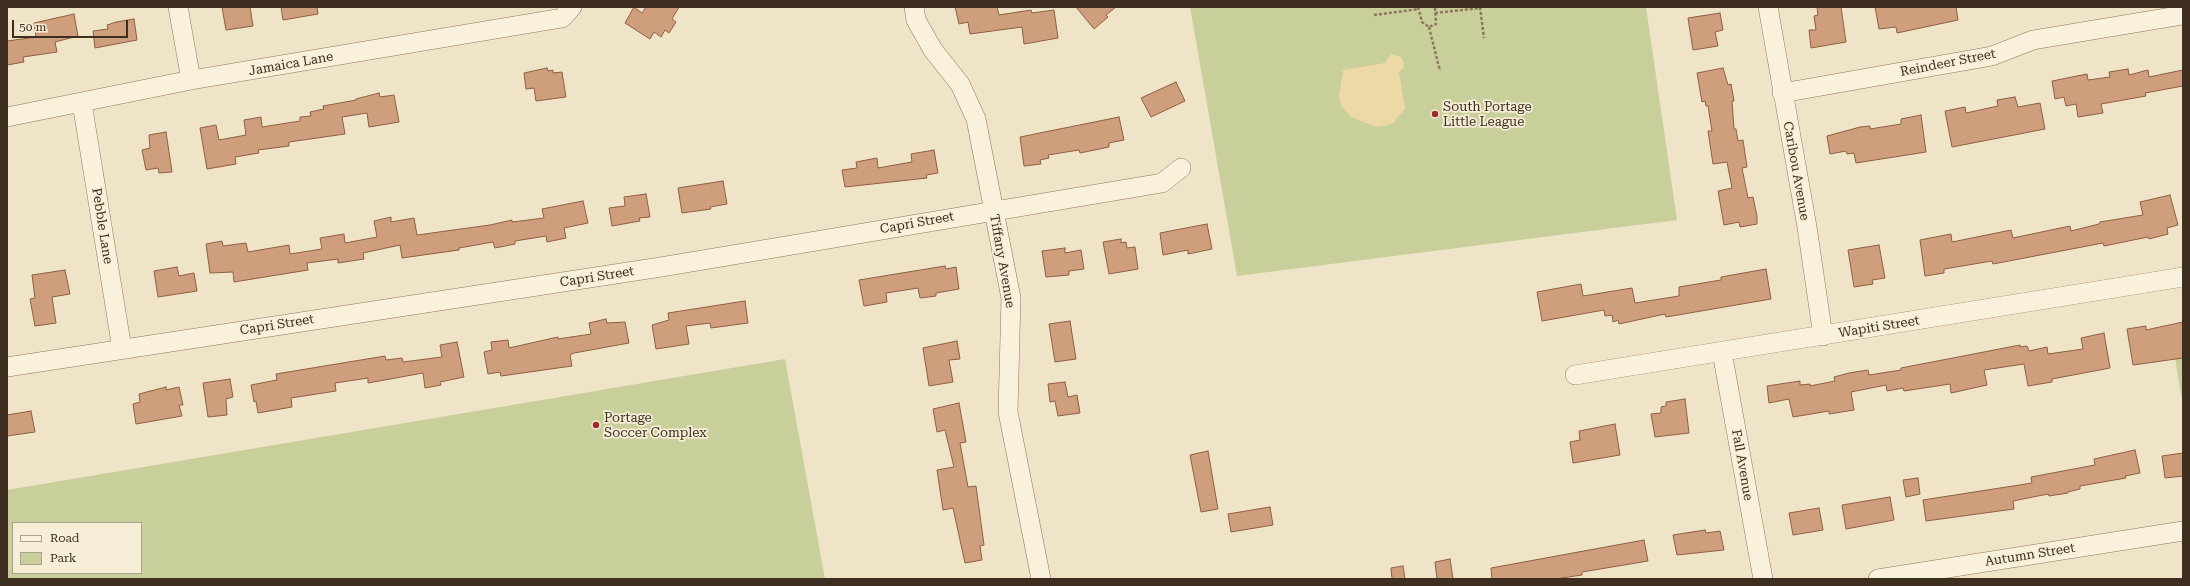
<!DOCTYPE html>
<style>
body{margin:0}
#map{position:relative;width:2190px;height:586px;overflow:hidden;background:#f0e4c8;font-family:"Roboto Serif",serif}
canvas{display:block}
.frame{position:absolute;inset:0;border:8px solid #3d2e20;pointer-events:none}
.legend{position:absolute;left:12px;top:522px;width:130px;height:52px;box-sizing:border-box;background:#f7eed8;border:1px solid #ada18e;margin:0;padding:5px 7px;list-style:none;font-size:12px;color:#3d2e20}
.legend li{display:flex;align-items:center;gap:8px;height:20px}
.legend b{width:20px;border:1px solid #ada18e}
.scale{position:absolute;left:12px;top:20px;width:116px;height:18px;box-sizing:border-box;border:2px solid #3d2e20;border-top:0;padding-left:5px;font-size:12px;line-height:14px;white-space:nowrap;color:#3d2e20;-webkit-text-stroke:3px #f7eed8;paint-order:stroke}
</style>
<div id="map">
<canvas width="2190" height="586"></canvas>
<div class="frame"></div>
<ul class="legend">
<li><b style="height:5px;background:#faf1dc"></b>Road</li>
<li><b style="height:11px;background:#c9cf9b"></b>Park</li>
</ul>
<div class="scale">50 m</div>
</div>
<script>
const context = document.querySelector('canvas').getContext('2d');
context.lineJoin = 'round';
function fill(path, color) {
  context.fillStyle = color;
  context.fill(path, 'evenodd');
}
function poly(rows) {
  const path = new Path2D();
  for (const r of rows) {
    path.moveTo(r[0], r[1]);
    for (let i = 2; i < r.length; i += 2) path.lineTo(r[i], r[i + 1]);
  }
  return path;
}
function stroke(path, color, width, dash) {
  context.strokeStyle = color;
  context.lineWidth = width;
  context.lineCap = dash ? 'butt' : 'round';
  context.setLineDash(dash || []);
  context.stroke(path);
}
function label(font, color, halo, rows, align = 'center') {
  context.font = font + ' "Roboto Serif",serif';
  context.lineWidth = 3.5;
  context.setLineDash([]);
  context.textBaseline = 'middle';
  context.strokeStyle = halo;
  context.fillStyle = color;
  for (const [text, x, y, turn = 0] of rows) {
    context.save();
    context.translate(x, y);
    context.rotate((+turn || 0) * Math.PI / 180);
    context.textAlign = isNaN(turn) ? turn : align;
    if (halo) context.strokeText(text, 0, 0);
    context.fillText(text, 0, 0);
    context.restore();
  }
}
fill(poly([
 [1190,7,1646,7,1677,220,1237,276],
 [2183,350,2183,400,2182,400,2174,351],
 [785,359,825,579,7,579,7,490],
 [13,523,141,523,141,573,13,573]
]), '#c9cf9b');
fill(poly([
 [1391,54,1401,57,1404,63,1403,69,1399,72,1405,109,1393,123,1385,126,1376,127,1351,117,1342,107,1339,97,1343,70,1385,63]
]), '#ecd9a5');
const building = poly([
 [222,7,250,7,253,26,226,30,222,7],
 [281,7,317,7,318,14,283,20,281,7],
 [634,7,642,13,646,7,679,7,672,19,676,22,669,33,665,30,661,37,654,32,650,39,625,23,634,7],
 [955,7,997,7,999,15,1031,10,1032,13,1054,10,1058,38,1024,44,1022,27,970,34,968,22,959,24,955,7],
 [1076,7,1116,7,1106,15,1108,17,1094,29,1076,7],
 [1817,7,1841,7,1846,42,1811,48,1809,30,1816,30,1814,16,1818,15,1817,7],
 [1875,7,1956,7,1958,20,1897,33,1896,27,1879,29,1875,7],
 [1720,13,1723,30,1715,32,1718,46,1693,50,1688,18,1720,13],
 [74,14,78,36,55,42,57,52,23,57,24,62,7,65,7,41,36,37,34,23,74,14],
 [134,19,137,40,95,48,93,31,108,29,107,25,116,22,134,19],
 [547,68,548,71,553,70,553,73,562,72,566,97,536,101,534,88,526,89,524,73,547,68],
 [1723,68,1728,85,1731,84,1734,101,1732,101,1734,129,1736,129,1738,141,1743,140,1747,167,1742,168,1748,198,1753,197,1757,216,1757,224,1740,227,1739,222,1724,225,1718,191,1732,188,1727,162,1713,164,1708,131,1712,131,1708,106,1706,106,1705,101,1702,102,1697,73,1723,68],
 [2128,69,2129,75,2148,70,2149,77,2183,70,2183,86,2145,93,2146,96,2101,104,2103,113,2078,117,2076,104,2066,106,2064,97,2055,99,2052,81,2087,74,2088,80,2110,77,2109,72,2128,69],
 [1176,82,1185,101,1151,117,1141,98,1176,82],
 [379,93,380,97,394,95,399,122,369,127,367,113,342,117,345,134,289,142,289,146,258,150,259,153,235,157,236,164,207,169,200,128,216,125,219,140,246,135,244,120,261,117,262,127,300,121,300,117,311,116,310,112,324,109,323,106,356,100,356,99,379,93],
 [2015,97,2018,107,2040,103,2045,129,1952,147,1945,111,1965,107,1966,113,1998,106,1997,100,2015,97],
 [1921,115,1926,152,1856,163,1854,153,1847,154,1846,151,1830,154,1827,136,1860,127,1870,126,1870,129,1901,124,1901,119,1921,115],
 [1119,117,1124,140,1109,143,1109,147,1080,153,1079,150,1048,155,1049,158,1040,160,1041,164,1024,166,1020,137,1119,117],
 [166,132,172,172,159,173,158,168,146,170,142,150,150,148,149,135,166,132],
 [934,150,938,173,926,175,927,178,845,187,842,170,857,168,856,162,877,158,878,168,912,162,911,154,934,150],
 [723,181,727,204,710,207,711,209,682,213,678,188,723,181],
 [646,194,650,217,639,218,640,221,612,226,609,208,625,206,624,197,646,194],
 [2170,195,2178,225,2167,228,2168,234,2149,239,2148,237,2104,246,2103,243,1993,264,1992,261,1944,269,1944,273,1925,276,1920,240,1951,234,1952,242,2011,230,2013,238,2070,226,2071,231,2099,224,2100,222,2143,215,2140,202,2170,195],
 [583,201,588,223,564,228,566,238,547,242,546,236,515,241,515,244,495,248,493,242,459,248,459,250,402,258,400,245,363,253,364,259,338,263,338,259,307,263,308,270,234,282,233,272,210,273,206,244,222,241,223,246,246,243,248,252,289,245,290,254,322,249,320,238,344,234,345,243,377,237,374,221,391,217,391,222,414,218,417,235,490,225,512,220,512,222,544,218,542,209,583,201],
 [1207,224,1212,249,1188,254,1188,250,1163,255,1160,233,1207,224],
 [1121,239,1121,243,1126,242,1127,248,1135,247,1138,269,1109,274,1103,242,1121,239],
 [1879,245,1885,278,1872,280,1873,284,1854,287,1848,250,1879,245],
 [1065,248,1065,253,1081,250,1084,269,1069,271,1069,275,1046,277,1042,251,1065,248],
 [945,266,946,269,956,267,959,289,936,293,936,296,920,298,918,288,886,293,887,302,864,306,859,280,945,266],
 [177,267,179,276,194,273,197,291,158,297,154,271,177,267],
 [1766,269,1771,299,1666,317,1665,314,1619,324,1618,320,1613,322,1612,315,1605,316,1604,310,1542,321,1537,292,1581,284,1583,296,1632,288,1635,303,1679,296,1679,287,1721,280,1721,277,1766,269],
 [65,270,70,294,52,297,56,323,35,326,30,299,35,298,32,275,65,270],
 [745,301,748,323,711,328,710,323,686,326,689,344,656,349,652,325,669,320,668,313,745,301],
 [606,319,607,323,625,322,629,343,574,353,570,355,572,366,501,376,500,372,488,374,484,352,492,350,491,342,508,340,509,348,558,337,558,339,591,334,589,323,606,319],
 [1070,321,1076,359,1055,362,1049,324,1070,321],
 [2183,322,2183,358,2133,365,2127,329,2146,326,2146,330,2183,322],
 [2104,333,2110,368,2052,379,2052,382,2028,386,2024,364,1984,370,1987,385,1951,393,1950,384,1904,391,1903,388,1887,391,1886,385,1851,392,1854,410,1829,414,1829,411,1793,417,1789,399,1769,403,1767,386,1800,381,1800,385,1810,384,1810,386,1835,381,1834,377,1849,373,1868,370,1869,375,1901,370,1901,368,2020,345,2020,347,2027,346,2029,351,2047,347,2048,354,2083,349,2081,338,2104,333],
 [957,341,960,359,949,360,953,382,929,386,923,348,957,341],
 [457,342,464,377,440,382,441,385,425,388,423,373,368,383,368,378,335,383,336,391,291,398,292,407,258,413,256,401,254,402,251,385,277,380,276,374,385,356,386,360,402,358,403,362,442,357,440,345,457,342],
 [230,379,233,397,226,399,227,415,208,417,203,383,230,379],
 [1065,382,1068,397,1077,395,1080,413,1058,416,1055,401,1050,402,1048,384,1065,382],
 [166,387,166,390,179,387,183,405,179,405,182,416,136,424,133,404,140,402,139,394,166,387],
 [1685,399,1689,433,1655,437,1651,414,1661,413,1661,407,1666,406,1666,402,1685,399],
 [959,403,966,442,960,443,968,487,976,486,984,545,980,546,982,560,965,563,953,508,943,510,937,470,954,467,945,430,937,432,933,409,959,403],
 [31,411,35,432,7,436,7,415,31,411],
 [1615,424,1620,455,1573,463,1570,442,1580,440,1579,431,1615,424],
 [2135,450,2140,473,2125,476,2126,478,2080,486,2080,489,2068,492,2068,493,2049,496,2048,494,2013,501,2014,509,1926,521,1923,500,2032,483,2031,477,2095,465,2094,459,2135,450],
 [1208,451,1218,509,1201,512,1190,455,1208,451],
 [2183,453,2183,476,2165,478,2162,456,2183,453],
 [1918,478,1920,494,1906,497,1903,480,1918,478],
 [1890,497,1894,520,1846,529,1842,505,1890,497],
 [1270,507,1273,525,1231,532,1228,514,1270,507],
 [1819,508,1823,530,1793,535,1789,513,1819,508],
 [1705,530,1706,533,1720,531,1724,550,1677,555,1673,535,1705,530],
 [1644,540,1648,561,1582,572,1582,575,1555,579,1492,579,1491,568,1644,540],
 [1450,559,1453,579,1437,579,1435,562,1450,559],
 [1403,566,1405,579,1392,579,1391,568,1403,566]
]);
fill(building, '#cf9f7d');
stroke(building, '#8d5f41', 1);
const minor = poly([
 [178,7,191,80],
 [914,7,916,20,933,50,960,84,976,119,1011,298,1008,412,1041,579],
 [1768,7,1807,227,1823,336],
 [1782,93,1992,56,2033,40,2183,15],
 [82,103,122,349],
 [7,117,191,80,562,18,572,7],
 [1722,352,1763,579],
 [7,367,661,267,1162,183,1181,168],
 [1575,375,2183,277],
 [1878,579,2183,531]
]);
stroke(minor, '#8d765c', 20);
stroke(poly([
 [1418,7,1422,22,1429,27,1436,24,1435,7],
 [1480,7,1484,38],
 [1435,13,1480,8],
 [1374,15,1419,9],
 [1429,27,1440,71]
]), '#8d765c', 2.5, [3, 2]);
stroke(minor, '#faf1dc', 19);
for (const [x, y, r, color] of [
 [1435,114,4,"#9e2a2b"],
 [596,425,4,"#9e2a2b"]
]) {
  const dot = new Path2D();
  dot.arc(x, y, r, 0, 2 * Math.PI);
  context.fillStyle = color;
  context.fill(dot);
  stroke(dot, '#f7eed8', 1.5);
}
label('13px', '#3d2e20', '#f7eed8', [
 ["Reindeer Street",1948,63,-11],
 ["Jamaica Lane",291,64,-10],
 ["Caribou Avenue",1796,171,80],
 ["Capri Street",917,223,-10],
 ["Pebble Lane",102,226,81],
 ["Tiffany Avenue",1002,261,80],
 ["Capri Street",597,277,-9],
 ["Capri Street",277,325,-9],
 ["Wapiti Street",1879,327,-9],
 ["Fall Avenue",1742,465,80],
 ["Autumn Street",2030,555,-9]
]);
label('13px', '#3d2e20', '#f7eed8', [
 ["South Portage",1443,107],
 ["Little League",1443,122],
 ["Portage",604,418],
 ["Soccer Complex",604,433]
], 'left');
</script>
